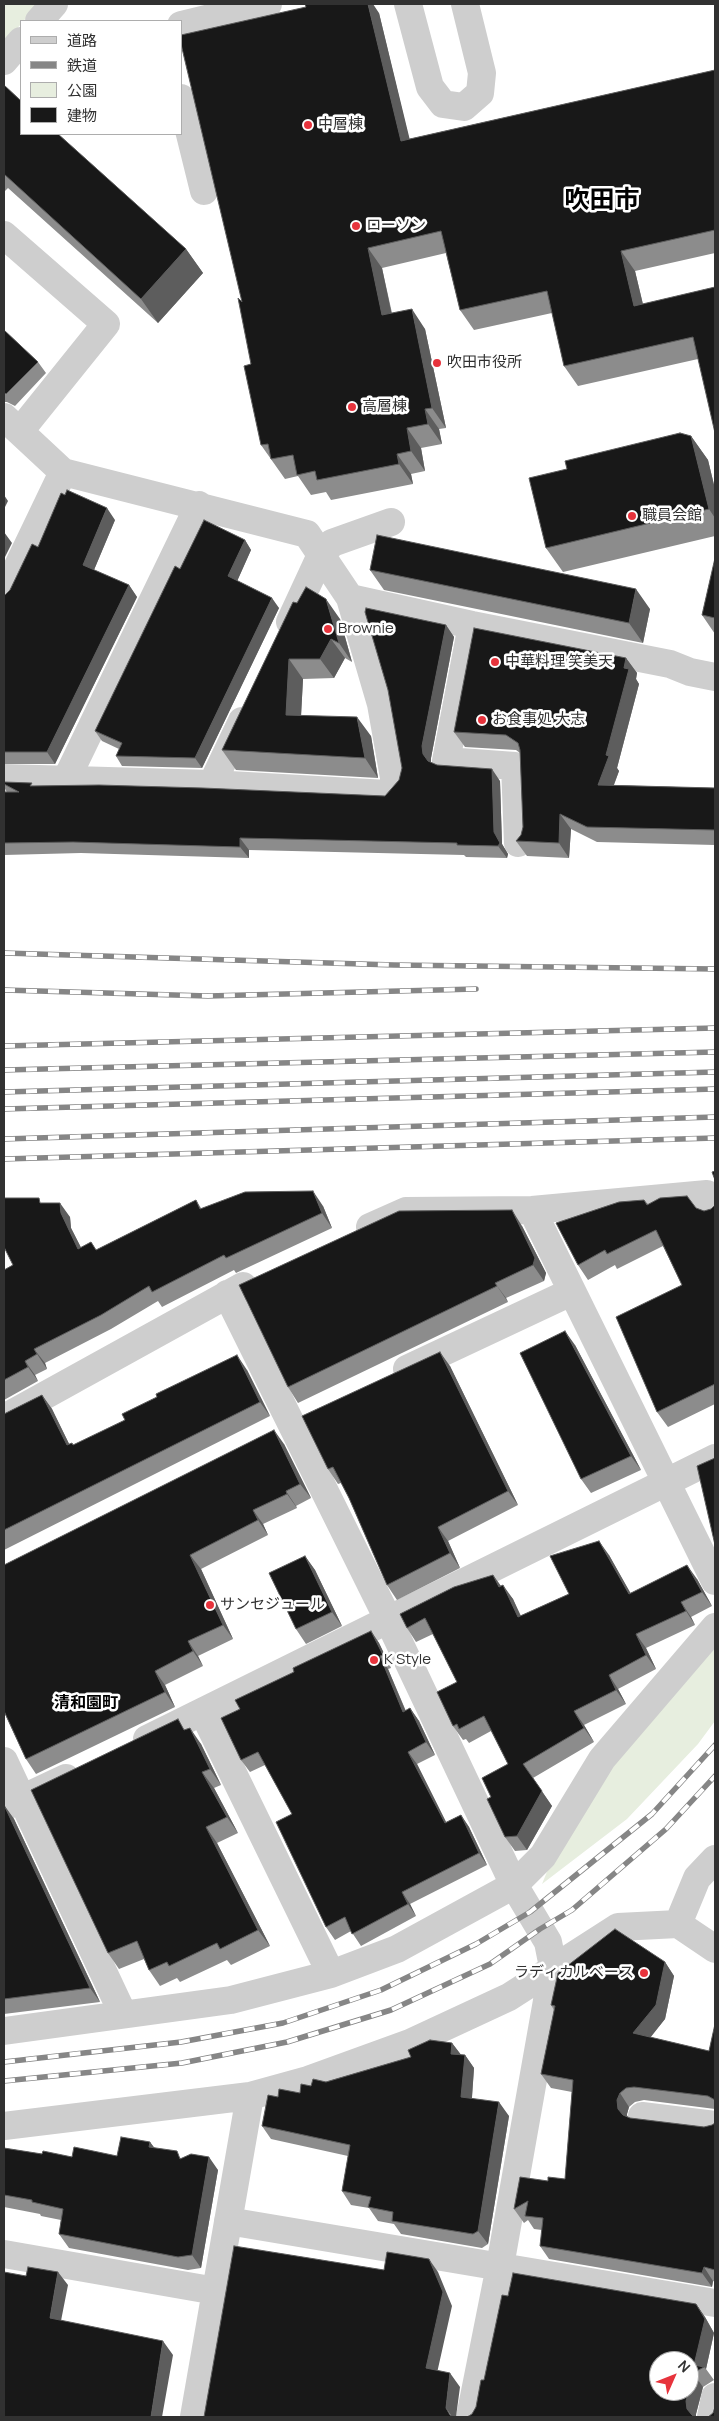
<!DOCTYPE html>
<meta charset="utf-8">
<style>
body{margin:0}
#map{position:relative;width:719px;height:2421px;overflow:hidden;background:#fff;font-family:Manrope,"Noto Sans JP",sans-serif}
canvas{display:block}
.frame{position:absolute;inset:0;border:5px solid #313131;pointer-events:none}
.legend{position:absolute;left:20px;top:20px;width:162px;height:115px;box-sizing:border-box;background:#fff;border:1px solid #adadad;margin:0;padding:6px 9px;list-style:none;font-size:15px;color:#313131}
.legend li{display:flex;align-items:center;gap:10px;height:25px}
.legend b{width:25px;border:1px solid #adadad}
.north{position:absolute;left:649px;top:2351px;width:50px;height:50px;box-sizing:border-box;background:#fff;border:1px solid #adadad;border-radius:50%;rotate:46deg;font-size:14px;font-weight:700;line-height:20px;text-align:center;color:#313131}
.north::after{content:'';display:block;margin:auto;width:18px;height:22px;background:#e7333c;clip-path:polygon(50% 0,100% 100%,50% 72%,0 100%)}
</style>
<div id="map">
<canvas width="719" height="2421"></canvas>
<div class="frame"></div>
<ul class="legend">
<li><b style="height:6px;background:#cecece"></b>道路</li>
<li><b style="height:6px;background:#868686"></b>鉄道</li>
<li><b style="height:14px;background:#e7eedf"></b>公園</li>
<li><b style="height:14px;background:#181818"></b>建物</li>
</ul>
<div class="north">N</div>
</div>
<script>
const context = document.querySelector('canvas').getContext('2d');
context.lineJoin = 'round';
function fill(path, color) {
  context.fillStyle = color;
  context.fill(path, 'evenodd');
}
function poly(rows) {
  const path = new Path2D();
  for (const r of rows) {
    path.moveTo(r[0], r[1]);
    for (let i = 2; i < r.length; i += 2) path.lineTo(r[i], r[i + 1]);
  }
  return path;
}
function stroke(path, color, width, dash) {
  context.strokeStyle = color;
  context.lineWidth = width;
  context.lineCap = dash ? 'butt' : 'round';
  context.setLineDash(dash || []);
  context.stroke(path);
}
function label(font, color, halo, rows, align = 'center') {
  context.font = font + ' Manrope,"Noto Sans JP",sans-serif';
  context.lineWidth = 5;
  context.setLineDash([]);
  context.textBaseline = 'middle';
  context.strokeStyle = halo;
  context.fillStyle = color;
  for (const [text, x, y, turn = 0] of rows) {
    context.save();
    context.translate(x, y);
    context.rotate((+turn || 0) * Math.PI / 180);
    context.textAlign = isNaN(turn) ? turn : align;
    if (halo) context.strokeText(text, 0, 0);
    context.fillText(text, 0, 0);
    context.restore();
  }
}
fill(poly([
 [4,4,38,4,4,44],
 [715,1646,715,1721,698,1744,627,1819,542,1884,551,1862,611,1766]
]), '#e7eedf');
stroke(poly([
 [408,4,430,87,443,104,464,107,480,93,482,73,465,4],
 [39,21,54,4],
 [181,25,268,4],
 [4,61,21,41],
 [181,98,204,191],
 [4,235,106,324,20,431],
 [4,417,63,472,307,534,350,598,472,625,670,664,690,672,715,677],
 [4,595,63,472],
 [290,622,321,555,332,543,391,522],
 [472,625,446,761,515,766,518,843],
 [4,778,212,784,242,721],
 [66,780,199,505],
 [212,784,387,794,395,783,381,704,350,598],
 [532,1210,715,1581],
 [370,1227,406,1211,532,1210,707,1194,715,1210],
 [227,1294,389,1621,514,1885,548,1942,553,1967,500,2266,470,2417],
 [407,1369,571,1292],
 [4,1418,243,1286],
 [203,1712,331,1974],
 [147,1739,715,1458],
 [4,1761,123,2014],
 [4,1807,66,1778],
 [678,1924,697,1878,715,1859],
 [4,2031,231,2000,331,1974,397,1949,514,1885,543,1856,602,1759,715,1627],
 [642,2116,715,2125],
 [4,2126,250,2096,308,2080,410,2043,509,1997,618,1927,678,1924,715,1949],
 [228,2221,715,2303],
 [4,2254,216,2291],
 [194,2417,250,2096],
 [711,2417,715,2397]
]), '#cecece', 28);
const rail = poly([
 [4,953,394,965,715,969],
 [4,990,208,996,476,989],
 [4,1046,715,1028],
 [4,1070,715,1052],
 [4,1092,715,1072],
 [4,1109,715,1089],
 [4,1139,715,1117],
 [4,1159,715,1138],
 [4,2062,181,2042,283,2023,381,1990,476,1944,530,1912,652,1814,715,1745],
 [4,2081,182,2063,287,2042,391,2010,490,1964,540,1929,572,1910,666,1829,715,1776]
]);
stroke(rail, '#868686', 5.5);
stroke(rail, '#fff', 4, [11]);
fill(poly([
 [379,13,409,139,715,70,715,253,635,271,643,304,715,287,698,359,578,386,564,366,552,313,474,330,460,310,446,253,382,268,392,313,425,329,446,428,439,429,442,444,421,448,425,471,411,474,413,484,331,500,326,492,311,495,298,476,285,479,261,445,251,364,242,302],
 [4,85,186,249,203,273,158,323,8,188,4,192],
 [4,330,38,362,46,373,15,406,7,402,4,402],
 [691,436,708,460,715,489,715,536,563,572,546,548],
 [115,520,94,570,129,585,137,597,55,764,4,764,4,596,10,590,38,547],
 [245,540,251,550,237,581,279,608,202,768,122,766,116,756,119,749,102,741,95,731,180,569],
 [715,558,715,634,702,615],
 [370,570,650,609,643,643,384,590],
 [297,603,340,619,352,662,345,658,334,678,303,679,301,716,371,736,378,778,236,770,222,750],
 [446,625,454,637,431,758,431,763,437,765,500,781,502,844,508,854,507,858,466,857,464,855,249,850,249,858,81,853,4,855,4,792,7,792,4,787,4,782,34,786,385,796,399,780],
 [626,658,637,673,636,679,639,684,617,768,619,771,614,785,715,788,715,845,597,842,571,829,569,858,527,856,516,841,521,835,523,827,520,753,516,750,465,747,454,732],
 [196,1200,201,1208,323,1206,332,1228,236,1273,234,1270,162,1307,158,1301,111,1329,45,1363,47,1369,35,1375,38,1381,4,1400,4,1270,13,1265,43,1203,70,1217,71,1228,81,1248,91,1242,96,1250],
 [644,1200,648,1204,696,1208,704,1211,711,1209,715,1205,715,1404,668,1427,657,1412,682,1285,663,1246,617,1269,615,1265,588,1280,578,1265],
 [522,1226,546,1273,544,1281,506,1298,508,1302,298,1403,288,1387],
 [575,1345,641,1470,591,1493,581,1479],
 [450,1366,518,1505,448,1541,460,1568,397,1600,387,1585,349,1498,341,1483,338,1484,328,1469],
 [247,1370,270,1416,4,1550,4,1414,42,1395,52,1409,69,1444,74,1445],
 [284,1444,311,1498,296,1506,297,1508,263,1524,268,1535,201,1569,233,1639,198,1656,203,1666,165,1685,175,1707,36,1774,26,1759,4,1712,4,1565],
 [609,1555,630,1593,697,1579,712,1606,691,1617,695,1625,646,1648,656,1669,618,1689,626,1704,584,1725,594,1742,533,1778,552,1806,527,1850,515,1851,505,1837,491,1797,508,1764,491,1731,469,1743,466,1739,463,1740,453,1726,457,1682,433,1634,416,1642,407,1628,493,1575,501,1586,513,1599,520,1616,569,1594],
 [305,1556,315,1570,342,1626,306,1644,296,1629],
 [371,1631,379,1643,391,1668,388,1669,406,1711,410,1708,419,1721,435,1755,417,1764,446,1822,461,1815,469,1827,487,1865,410,1904,416,1916,361,1946,351,1931,335,1940,326,1927,292,1814,265,1765,250,1772,241,1760,240,1709,294,1672],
 [186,1730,201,1744,221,1785,214,1788,238,1833,217,1843,270,1946,231,1965,227,1960,180,1982,177,1978,160,1986,149,1970,144,1959,119,1969,108,1953],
 [4,1805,14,1819,100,2002,4,2014],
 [665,1962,674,1976,665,2019,650,2037,709,2051,715,2024,715,2109,644,2100,635,2102,629,2107,627,2114,627,2116,630,2118,704,2127,712,2125,715,2123,715,2282,713,2281,712,2287,549,2259,540,2246,542,2230,534,2229,528,2220,524,2223,514,2209,548,2181,565,2179,572,2092,551,2088,541,2074,554,2010,551,2005],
 [452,2043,461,2055,465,2055,474,2068,472,2098,509,2116,488,2244,482,2248,401,2234,394,2224,378,2221,369,2208,351,2205,342,2191,348,2156,271,2139,262,2126,278,2097,300,2093,311,2086,411,2057],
 [150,2142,154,2148,181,2158,218,2170,201,2268,188,2270,69,2248,59,2234,61,2220,41,2216,40,2214,4,2207,4,2148,42,2154,72,2157,117,2156],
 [508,2296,696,2304,705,2317,714,2333,706,2369,714,2380,703,2387,696,2414,696,2417,472,2414,476,2407,484,2380]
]), '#8c8c8c');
fill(poly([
 [368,4,373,4,379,13,415,161,401,141],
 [368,248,382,268,396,335,382,315],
 [186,249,203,273,158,323,141,299],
 [621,251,635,271,648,326,634,306],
 [412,309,425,329,446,428,432,408],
 [425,409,439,429,442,444,428,424],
 [407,428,421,448,425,471,411,451],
 [691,436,708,460,715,489,715,518,709,509],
 [397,454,411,474,413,484,399,464],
 [4,495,8,501,4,509],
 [107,508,115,520,91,577,83,565],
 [4,532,12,543,4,559],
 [245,540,251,550,235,586,228,576],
 [129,585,137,597,55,764,47,752],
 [636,589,650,609,643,643,629,623],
 [272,598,279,608,202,768,195,758],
 [326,599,340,619,352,662,339,643],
 [446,625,454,637,431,758,431,766,423,754,422,746],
 [331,639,345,658,334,678,320,659],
 [626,658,637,673,636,679,639,684,617,768,619,771,608,800,598,785,606,755],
 [289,659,303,679,300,735,286,715],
 [357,717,371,736,378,778,365,758],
 [492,769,500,781,502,844,508,854,507,858,498,846,494,832],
 [560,814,571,829,569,858,559,843],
 [240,838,249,850,249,858,240,847],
 [313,1191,323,1206,332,1228,322,1213],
 [60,1203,70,1217,71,1228,89,1263,78,1249,61,1213],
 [512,1210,522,1226,546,1273,544,1281,533,1265],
 [495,1283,506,1298,508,1302,497,1286],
 [565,1331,575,1345,641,1470,631,1456],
 [34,1349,45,1363,47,1369,37,1354],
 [440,1352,450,1366,518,1505,508,1491],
 [237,1355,247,1370,270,1416,260,1402],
 [25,1361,35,1375,38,1381,28,1367],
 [42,1395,52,1409,77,1460,67,1445],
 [274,1430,284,1444,311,1498,300,1484],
 [286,1491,296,1506,297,1508,287,1494],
 [253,1510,263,1524,268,1535,258,1520],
 [438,1527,448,1541,460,1568,450,1553],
 [599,1541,609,1555,639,1608,629,1594],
 [190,1555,201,1569,233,1639,223,1625],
 [305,1556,315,1570,342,1626,332,1612],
 [687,1565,697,1579,712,1606,702,1592],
 [493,1575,503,1589,499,1587],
 [503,1585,513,1599,528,1631,518,1617],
 [681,1602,691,1617,695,1625,686,1611],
 [371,1631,379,1643,391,1668,383,1655],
 [636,1634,646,1648,656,1669,646,1655],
 [188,1641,198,1656,203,1666,193,1651],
 [380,1656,388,1669,411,1724,403,1712],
 [155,1671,165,1685,175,1707,165,1692],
 [609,1675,618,1689,626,1704,616,1690],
 [410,1708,419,1721,435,1755,426,1742],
 [574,1711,584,1725,594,1742,584,1728],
 [190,1728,201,1744,221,1785,210,1769],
 [408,1752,417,1764,453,1836,445,1823],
 [523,1764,552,1806,527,1850,517,1836],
 [202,1772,214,1788,238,1833,227,1817],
 [4,1805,14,1819,100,2002,90,1988],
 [461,1815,469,1827,487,1865,479,1853],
 [206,1827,217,1843,270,1946,258,1930],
 [402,1892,410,1904,416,1916,408,1904],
 [665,1962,674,1976,665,2019,643,2047,633,2033],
 [452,2043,462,2056,451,2054],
 [465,2055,474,2068,471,2110,461,2097],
 [620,2093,629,2107,627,2114,628,2123,618,2109,617,2100],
 [499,2102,509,2116,488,2244,478,2231],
 [150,2142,160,2155,149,2147],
 [209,2157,218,2170,201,2268,192,2255],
 [429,2259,438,2272,452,2306,435,2382,426,2368],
 [704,2267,713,2281,712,2287,702,2273],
 [58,2272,68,2285,59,2331,50,2318],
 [696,2304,705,2317,714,2333,706,2369,704,2367,694,2365],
 [163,2341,173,2355,162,2417,151,2417],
 [450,2373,460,2387,456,2417,452,2417,446,2408],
 [693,2373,703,2387,696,2414,696,2417,693,2417,687,2409,686,2401]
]), '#5d5d5d');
const building = poly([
 [305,4,368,4,401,141,715,70,715,230,621,251,634,306,715,287,715,433,693,337,564,366,547,291,460,310,441,231,368,248,382,315,412,309,432,408,425,409,428,424,407,428,411,451,397,454,399,464,317,480,315,471,297,475,293,455,271,459,268,444,261,445,244,366,251,364,238,298,242,302,181,44,181,35,306,7,305,4],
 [4,85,21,101,21,134,58,134,186,249,141,299,4,174,4,85],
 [4,330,38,362,6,394,4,392,4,330],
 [680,433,691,436,709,509,546,548,529,478,567,469,565,461,680,433],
 [67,490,107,508,83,565,129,585,47,752,4,752,4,596,10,590,32,544,38,547,61,493,65,495,67,490],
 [204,520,245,540,228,576,272,598,195,758,116,756,122,743,95,731,175,566,180,569,204,520],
 [377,535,636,589,629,623,370,570,377,535],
 [715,558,715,618,702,615,715,558],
 [306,587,326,599,339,643,331,639,320,659,289,659,286,715,357,717,365,758,222,750,293,602,297,603,306,587],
 [366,608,446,625,422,746,423,754,428,761,437,765,492,769,494,832,500,843,498,846,457,845,457,843,240,838,240,847,73,842,4,843,4,792,19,792,4,784,4,782,32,783,30,786,99,785,203,788,385,796,399,780,402,768,388,690,365,612,366,608],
 [474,628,626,658,624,668,629,669,606,755,609,756,598,785,715,788,715,830,587,827,560,814,559,843,516,841,521,835,523,827,520,750,518,743,506,735,454,732,474,628],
 [715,1171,715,1180,712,1172,715,1171],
 [313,1191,322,1213,226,1258,224,1255,152,1292,149,1286,101,1315,34,1349,37,1354,25,1361,28,1367,4,1380,4,1270,13,1265,4,1247,4,1198,39,1198,40,1203,60,1203,61,1213,78,1249,91,1242,96,1250,196,1200,200,1209,245,1192,313,1191],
 [687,1196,696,1208,704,1211,711,1209,715,1205,715,1384,657,1412,616,1317,682,1285,656,1230,607,1254,605,1250,578,1265,556,1223,619,1202,644,1200,647,1205,660,1198,687,1196],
 [512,1210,535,1258,533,1265,495,1283,497,1286,288,1387,239,1285,399,1211,512,1210],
 [565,1331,631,1456,581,1479,520,1353,565,1331],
 [440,1352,508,1491,438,1527,450,1553,387,1585,349,1498,333,1467,328,1469,302,1416,440,1352],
 [237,1355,260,1402,4,1530,4,1414,42,1395,67,1445,72,1443,73,1445,125,1420,122,1414,157,1397,156,1394,237,1355],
 [274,1430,300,1484,286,1491,287,1494,253,1510,258,1520,190,1555,223,1625,188,1641,193,1651,155,1671,165,1692,26,1759,4,1711,4,1565,274,1430],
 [715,1458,715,1545,697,1466,715,1458],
 [599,1541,629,1594,687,1565,702,1592,681,1602,686,1611,636,1634,646,1655,609,1675,616,1690,574,1711,584,1728,523,1764,542,1791,517,1836,505,1837,487,1799,491,1797,482,1778,508,1764,484,1716,459,1729,457,1724,453,1726,437,1692,457,1682,425,1618,407,1628,400,1614,454,1587,493,1575,499,1587,503,1585,518,1617,569,1594,550,1556,599,1541],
 [305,1556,332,1612,296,1629,269,1573,305,1556],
 [371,1631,383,1655,380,1656,403,1712,410,1708,426,1742,408,1752,445,1823,461,1815,479,1853,402,1892,408,1904,352,1934,345,1917,326,1927,276,1822,292,1814,258,1752,241,1760,221,1718,240,1709,235,1700,294,1672,293,1668,371,1631],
 [178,1719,184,1730,190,1728,210,1769,202,1772,227,1817,206,1827,258,1930,220,1949,217,1943,169,1966,167,1962,149,1970,137,1941,108,1953,31,1790,178,1719],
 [4,1805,90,1988,4,1999,4,1805],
 [615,1929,665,1962,656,2005,633,2033,709,2051,715,2024,715,2100,708,2096,634,2087,626,2088,620,2093,617,2100,618,2109,623,2115,630,2118,704,2127,712,2125,715,2123,715,2270,704,2267,702,2273,540,2246,543,2218,525,2216,528,2201,514,2209,520,2177,548,2181,548,2177,565,2179,573,2080,541,2074,555,2006,551,2005,558,1973,615,1929],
 [430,2040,452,2043,451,2054,465,2055,461,2097,499,2102,478,2231,473,2234,392,2221,393,2212,368,2207,371,2197,342,2191,350,2145,262,2126,268,2095,278,2097,279,2089,300,2093,301,2084,311,2086,313,2079,326,2082,411,2057,408,2050,430,2040],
 [121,2137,150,2142,149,2147,177,2151,180,2159,191,2154,209,2157,192,2255,178,2257,59,2234,63,2209,32,2202,32,2200,4,2195,4,2148,42,2154,43,2151,72,2157,74,2147,117,2156,121,2137],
 [234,2246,384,2270,387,2252,429,2259,443,2292,426,2368,450,2373,446,2408,450,2415,455,2417,204,2417,234,2246],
 [28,2267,58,2272,50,2318,163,2341,151,2417,4,2417,4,2272,26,2276,28,2267],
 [513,2273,696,2304,705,2319,694,2365,704,2367,693,2373,689,2390,689,2361,659,2361,659,2391,689,2391,686,2401,687,2409,692,2415,695,2417,467,2417,472,2414,476,2407,481,2380,484,2380,502,2295,508,2296,513,2273],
 [715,2407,715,2417,708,2417,713,2413,715,2407]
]);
fill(building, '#181818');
stroke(building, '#5d5d5d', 1);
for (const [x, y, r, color] of [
 [308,125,5,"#e7333c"],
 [356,226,5,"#e7333c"],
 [437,363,5,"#e7333c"],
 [352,407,5,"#e7333c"],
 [632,516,5,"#e7333c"],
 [328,629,5,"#e7333c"],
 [495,662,5,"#e7333c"],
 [482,720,5,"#e7333c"],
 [210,1605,5,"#e7333c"],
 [374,1660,5,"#e7333c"],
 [644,1973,5,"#e7333c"]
]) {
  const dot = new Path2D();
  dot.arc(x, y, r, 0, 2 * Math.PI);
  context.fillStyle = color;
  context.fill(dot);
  stroke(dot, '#fff', 2);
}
label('15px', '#313131', '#fff', [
 ["中層棟",318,125],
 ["ローソン",366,226],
 ["吹田市役所",447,363],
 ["高層棟",362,407],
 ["職員会館",642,516],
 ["Brownie",338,629],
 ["中華料理 笑美天",505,662],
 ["お食事処 大志",492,720],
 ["サンセジュール",220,1605],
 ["K Style",384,1660],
 ["ラディカルベース",634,1973,"right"]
], 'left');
label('bold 16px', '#000', '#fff', [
 ["清和園町",86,1704]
]);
label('bold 25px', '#000', '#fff', [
 ["吹田市",602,201]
]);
</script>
